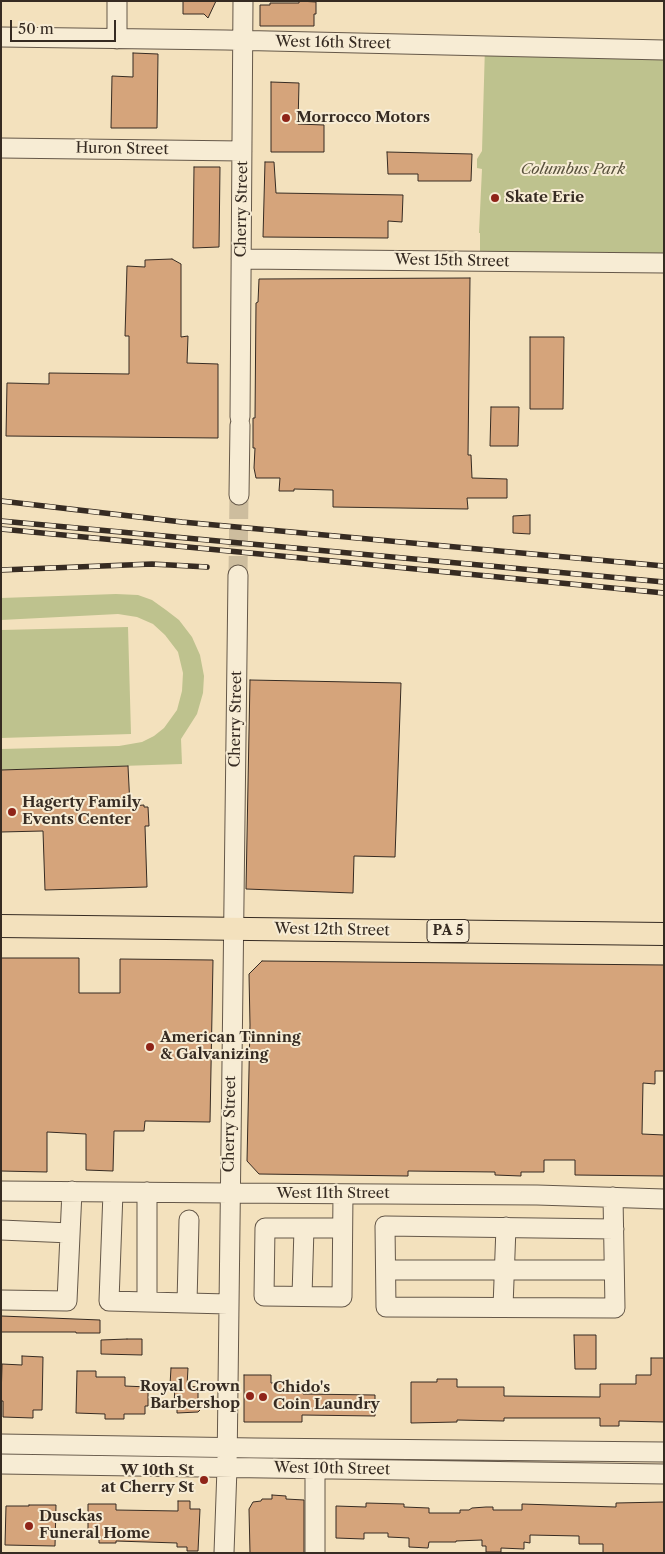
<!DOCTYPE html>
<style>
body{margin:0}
#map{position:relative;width:665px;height:1554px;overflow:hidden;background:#f3e1bd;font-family:"Libre Caslon Text",serif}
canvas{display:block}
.frame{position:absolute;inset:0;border:2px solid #362b22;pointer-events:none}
.scale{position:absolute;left:10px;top:20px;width:106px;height:22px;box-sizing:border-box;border:2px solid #362b22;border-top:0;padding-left:6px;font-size:15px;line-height:18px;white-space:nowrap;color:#362b22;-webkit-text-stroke:4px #f7ecd4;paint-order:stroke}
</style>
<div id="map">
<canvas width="665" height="1554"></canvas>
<div class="frame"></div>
<div class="scale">50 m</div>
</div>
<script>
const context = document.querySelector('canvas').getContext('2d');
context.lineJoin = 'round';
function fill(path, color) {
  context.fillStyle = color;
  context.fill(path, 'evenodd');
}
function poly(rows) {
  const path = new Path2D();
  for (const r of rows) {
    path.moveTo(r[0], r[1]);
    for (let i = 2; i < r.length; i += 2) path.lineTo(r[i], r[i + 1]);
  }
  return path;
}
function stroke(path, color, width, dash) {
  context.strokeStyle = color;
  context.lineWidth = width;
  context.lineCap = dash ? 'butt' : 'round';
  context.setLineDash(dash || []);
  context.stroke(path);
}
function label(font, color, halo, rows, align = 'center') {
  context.font = font + ' "Libre Caslon Text",serif';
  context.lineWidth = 4;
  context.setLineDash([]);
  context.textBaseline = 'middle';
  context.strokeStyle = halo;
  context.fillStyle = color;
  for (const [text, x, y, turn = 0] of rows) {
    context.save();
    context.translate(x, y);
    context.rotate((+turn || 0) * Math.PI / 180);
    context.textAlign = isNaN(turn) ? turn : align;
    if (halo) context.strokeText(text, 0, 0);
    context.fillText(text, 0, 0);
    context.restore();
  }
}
fill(poly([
 [485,46,664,50,664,263,480,261,480,233,479,233,482,169,477,168,477,159,482,151],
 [116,594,138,595,152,600,166,610,179,620,192,637,200,655,204,676,203,693,197,714,181,739,182,764,1,770,1,749,119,746,142,742,154,736,164,728,177,710,182,691,183,673,178,652,165,635,153,624,137,617,118,614,1,620,1,598],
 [128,627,131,734,1,738,1,630]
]), '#bec28e');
const building = poly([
 [183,1,216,1,208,18,204,14,183,14,183,1],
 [299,1,316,2,316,14,314,14,314,26,260,26,260,5,270,5,270,3,299,3,299,1],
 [133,53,158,54,157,128,111,128,112,76,133,77,133,53],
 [271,82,299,83,298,124,324,125,324,152,271,152,271,82],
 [387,152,472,154,471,181,418,181,418,174,388,174,387,152],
 [265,162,274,162,276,193,403,195,402,222,388,221,388,238,263,237,265,162],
 [194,167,220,167,219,247,193,248,194,167],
 [172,259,181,264,181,337,188,336,187,363,218,364,218,438,6,436,7,383,49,384,49,373,129,374,129,336,125,336,127,266,145,267,145,260,172,259],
 [470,278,468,455,471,455,472,478,507,479,507,498,467,498,468,509,333,507,333,490,294,489,294,491,279,491,280,478,256,478,254,468,255,448,253,448,253,418,255,418,256,303,258,302,259,279,470,278],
 [530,337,564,337,563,409,530,409,530,337],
 [491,407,519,407,518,446,490,446,491,407],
 [530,515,530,534,513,533,513,516,530,515],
 [250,680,401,683,395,857,354,856,353,893,246,889,250,680],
 [128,766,130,806,144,805,144,807,148,807,149,826,145,826,147,887,45,890,43,831,1,832,1,770,128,766],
 [1,958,79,958,79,993,120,993,120,959,213,960,210,1122,145,1121,144,1131,114,1131,113,1171,86,1170,86,1134,47,1132,47,1172,1,1171,1,958],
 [262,961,664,965,664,1071,655,1071,655,1084,643,1083,642,1134,664,1135,664,1176,575,1175,575,1160,544,1160,544,1172,521,1172,521,1176,495,1175,495,1172,408,1171,408,1176,259,1174,247,1161,250,1025,249,974,262,961],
 [1,1316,100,1320,100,1333,76,1333,76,1332,1,1332,1,1316],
 [574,1335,596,1335,596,1369,575,1369,574,1335],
 [127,1339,142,1339,142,1355,101,1354,101,1340,127,1339],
 [22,1356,43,1357,42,1410,33,1410,33,1418,3,1417,3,1401,1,1401,2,1364,22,1365,22,1356],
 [651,1358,664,1358,664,1422,619,1421,619,1426,600,1426,600,1418,504,1418,504,1421,457,1420,457,1422,411,1423,411,1382,437,1382,437,1379,457,1379,457,1387,504,1387,504,1396,600,1397,600,1384,636,1384,636,1375,651,1375,651,1358],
 [171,1368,188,1368,187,1386,198,1387,198,1400,203,1400,203,1407,198,1412,177,1413,177,1406,174,1406,175,1385,170,1385,171,1368],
 [77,1371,96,1371,96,1377,125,1377,125,1386,148,1387,148,1406,145,1406,145,1414,124,1414,124,1419,105,1419,105,1414,76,1413,77,1371],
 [244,1375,271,1375,271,1383,303,1384,303,1394,375,1395,375,1416,302,1415,302,1422,244,1422,244,1375],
 [272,1495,286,1496,286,1499,304,1500,304,1553,250,1553,249,1509,253,1502,261,1501,262,1499,272,1499,272,1495],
 [178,1501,190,1501,190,1509,200,1509,198,1551,187,1551,187,1547,177,1547,177,1543,116,1541,116,1543,99,1543,99,1538,88,1538,88,1504,116,1504,116,1510,178,1511,178,1501],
 [664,1502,664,1553,603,1553,603,1544,579,1544,579,1536,530,1535,530,1543,524,1542,524,1549,501,1548,501,1552,486,1552,486,1546,482,1546,482,1540,456,1541,456,1542,429,1542,428,1548,409,1547,409,1538,388,1537,388,1533,364,1533,364,1539,336,1538,336,1506,366,1507,366,1503,404,1504,404,1507,429,1508,429,1513,460,1513,460,1510,469,1510,472,1508,486,1507,493,1507,493,1510,522,1510,522,1504,616,1507,616,1503,664,1502],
 [29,1505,56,1505,55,1546,5,1545,6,1506,29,1506,29,1505]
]);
fill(building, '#d5a47b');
stroke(building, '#362b22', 1);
stroke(poly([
 [238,575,239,495]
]), '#cdbd9e', 19, [19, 9]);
const minor = poly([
 [1,37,226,40,664,50],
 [117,39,117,1],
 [1,148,242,151],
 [241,259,664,263],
 [240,417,243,1],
 [239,495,240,425],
 [1,1191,229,1193,537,1195,664,1199],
 [113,1192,109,1301,147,1302],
 [147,1192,147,1302,228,1304],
 [613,1197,615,1308,386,1307,385,1226,614,1229],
 [342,1228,265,1228,264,1296,342,1297,343,1194],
 [1,1230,70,1233],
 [386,1270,614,1270],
 [302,1296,304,1228],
 [1,1300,67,1301,72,1191],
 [187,1303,189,1220],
 [503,1307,506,1227],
 [1,1444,254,1448,664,1452],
 [1,1464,664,1474],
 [315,1469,315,1553],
 [224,1553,227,1468,238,575]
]);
const major = poly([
 [1,926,664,934]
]);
stroke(minor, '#655849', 21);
stroke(major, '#362b22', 24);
stroke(minor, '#f7ecd4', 19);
stroke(major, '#f3e1bd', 22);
const rail = poly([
 [1,501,182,522,664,566],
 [1,521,664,582],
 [1,529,664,593],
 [1,570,152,564,207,567]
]);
stroke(rail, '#362b22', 5.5);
stroke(rail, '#f7ecd4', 4, [11]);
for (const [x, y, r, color] of [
 [286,118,5,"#8f2418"],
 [495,198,5,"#8f2418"],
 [12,812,5,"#8f2418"],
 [150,1047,5,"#8f2418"],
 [250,1396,5,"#8f2418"],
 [263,1397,5,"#8f2418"],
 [204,1480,5,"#8f2418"],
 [29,1526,5,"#8f2418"]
]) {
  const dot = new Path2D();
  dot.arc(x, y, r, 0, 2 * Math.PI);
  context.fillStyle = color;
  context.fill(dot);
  stroke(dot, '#f7ecd4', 2);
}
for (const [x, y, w] of [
 [448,931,42]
]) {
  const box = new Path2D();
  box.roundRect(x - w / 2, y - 11.5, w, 23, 4);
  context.fillStyle = '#f7ecd4';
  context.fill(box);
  stroke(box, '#362b22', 1);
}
label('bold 14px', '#362b22', null, [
 ["PA 5",448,931]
]);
label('15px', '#362b22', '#f7ecd4', [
 ["West 16th Street",333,43,1],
 ["Huron Street",122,149,1],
 ["Cherry Street",242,209,-89],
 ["West 15th Street",452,261,1],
 ["Cherry Street",236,719,-89],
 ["West 12th Street",332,930,1],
 ["Cherry Street",230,1124,-89],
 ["West 11th Street",333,1194],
 ["West 10th Street",332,1469,1]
]);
label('bold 15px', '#362b22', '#f7ecd4', [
 ["Morrocco Motors",296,118],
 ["Skate Erie",505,198],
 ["Hagerty Family",22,803],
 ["Events Center",22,820],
 ["American Tinning",160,1038],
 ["& Galvanizing",160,1055],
 ["Royal Crown",240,1387,"right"],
 ["Barbershop",240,1404,"right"],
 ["Chido's",273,1388],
 ["Coin Laundry",273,1405],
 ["W 10th St",194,1471,"right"],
 ["at Cherry St",194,1488,"right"],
 ["Dusckas",39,1517],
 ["Funeral Home",39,1534]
], 'left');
label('italic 15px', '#58513d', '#f7ecd4', [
 ["Columbus Park",573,170]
]);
</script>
